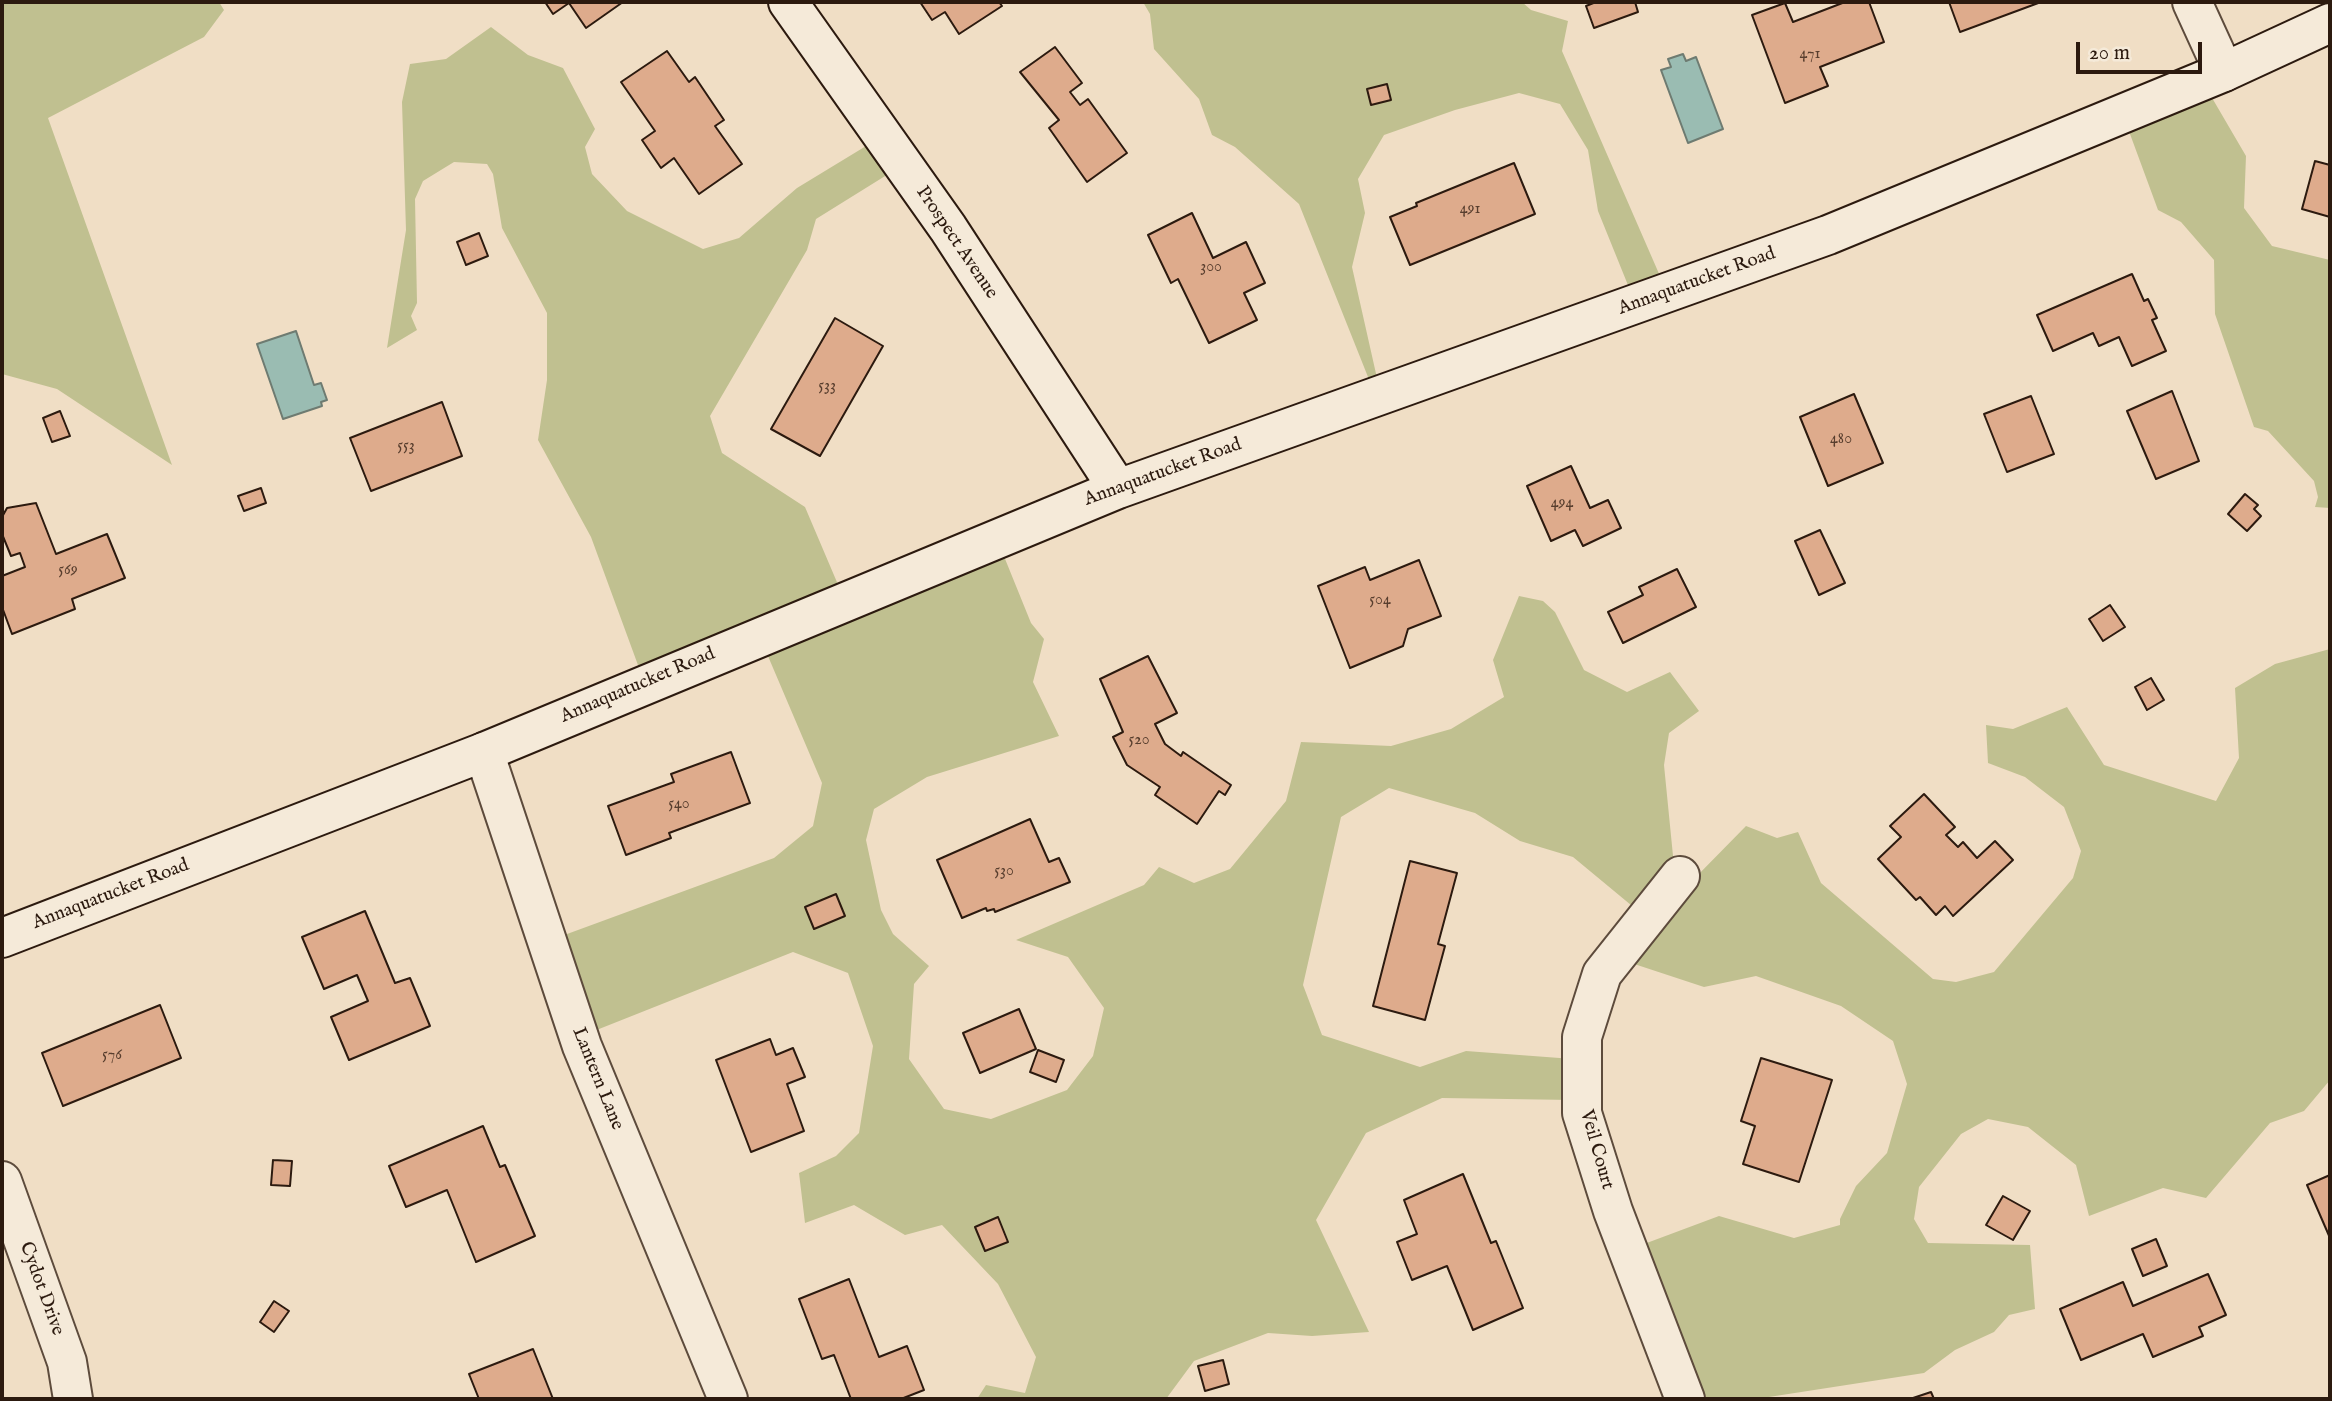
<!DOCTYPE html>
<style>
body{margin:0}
#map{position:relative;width:2332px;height:1401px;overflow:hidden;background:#f0dec5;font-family:"IM FELL English",serif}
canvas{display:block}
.frame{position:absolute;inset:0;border:4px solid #2c1a0f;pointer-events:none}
.scale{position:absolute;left:2076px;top:42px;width:126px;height:32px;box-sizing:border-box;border:4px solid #2c1a0f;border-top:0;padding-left:9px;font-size:21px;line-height:24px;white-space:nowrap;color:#2c1a0f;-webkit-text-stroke:5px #f5ead9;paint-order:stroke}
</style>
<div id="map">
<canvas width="2332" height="1401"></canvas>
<div class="frame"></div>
<div class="scale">20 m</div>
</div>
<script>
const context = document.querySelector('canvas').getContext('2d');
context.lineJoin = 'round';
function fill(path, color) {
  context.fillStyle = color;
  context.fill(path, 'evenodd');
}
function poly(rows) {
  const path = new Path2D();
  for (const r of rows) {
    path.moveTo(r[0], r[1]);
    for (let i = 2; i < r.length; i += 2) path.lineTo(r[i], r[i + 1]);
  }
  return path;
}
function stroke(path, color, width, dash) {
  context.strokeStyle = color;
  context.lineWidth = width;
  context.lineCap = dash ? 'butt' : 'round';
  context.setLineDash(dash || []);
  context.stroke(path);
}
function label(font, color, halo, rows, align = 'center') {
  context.font = font + ' "IM FELL English",serif';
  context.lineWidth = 5;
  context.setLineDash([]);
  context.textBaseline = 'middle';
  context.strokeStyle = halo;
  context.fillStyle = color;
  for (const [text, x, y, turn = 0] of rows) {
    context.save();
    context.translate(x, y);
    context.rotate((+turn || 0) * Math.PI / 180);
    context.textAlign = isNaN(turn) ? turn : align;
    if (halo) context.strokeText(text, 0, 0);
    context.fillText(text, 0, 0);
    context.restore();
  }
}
fill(poly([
 [2,2,219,2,224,10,204,37,48,118,172,465,57,389,2,374],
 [1143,2,1522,2,1531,10,1568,21,1562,51,1660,276,1634,300,1598,211,1588,150,1560,104,1519,93,1455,110,1384,135,1358,179,1365,213,1352,267,1379,387,1374,392,1299,204,1235,147,1212,135,1199,99,1154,49,1150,14],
 [491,27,528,55,563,68,595,129,585,147,592,174,627,211,703,249,739,238,797,188,871,143,898,168,816,219,807,250,710,416,722,453,805,507,842,594,999,544,1031,623,1044,639,1033,682,1059,736,927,777,874,809,866,840,881,910,893,934,929,966,914,984,909,1059,944,1109,991,1119,1067,1090,1093,1056,1104,1008,1068,957,1016,940,1144,885,1159,867,1194,883,1230,869,1286,801,1301,742,1391,746,1451,729,1504,697,1493,660,1519,596,1543,601,1555,612,1584,670,1627,692,1670,672,1699,711,1669,733,1664,765,1675,876,1692,881,1746,826,1777,838,1798,832,1821,883,1933,979,1956,982,1994,972,2073,878,2081,851,2064,807,2025,777,1988,763,1986,725,2013,729,2067,707,2104,765,2216,801,2239,758,2235,688,2275,664,2330,649,2330,1080,2304,1111,2270,1123,2206,1198,2163,1188,2089,1216,2076,1165,2028,1127,1988,1119,1961,1134,1919,1187,1914,1219,1928,1243,2030,1245,2035,1309,2009,1315,1994,1332,1955,1350,1924,1373,1756,1399,1685,1399,1636,1247,1719,1216,1794,1238,1840,1225,1840,1219,1856,1186,1887,1153,1907,1084,1893,1041,1841,1006,1756,976,1704,987,1616,958,1643,915,1573,857,1520,841,1475,813,1389,788,1341,817,1303,985,1322,1035,1420,1067,1466,1051,1573,1059,1572,1100,1442,1098,1366,1133,1316,1220,1369,1332,1312,1336,1268,1333,1194,1361,1166,1399,977,1399,986,1385,1025,1393,1036,1357,998,1284,942,1225,905,1235,854,1205,805,1223,799,1173,836,1156,859,1133,873,1046,848,973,793,952,589,1033,548,941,774,858,813,826,822,783,759,635,642,676,591,537,538,440,547,380,547,313,502,228,493,174,487,164,454,162,423,181,415,199,417,303,411,316,417,330,387,348,406,230,402,102,410,64,446,59],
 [2201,79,2246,156,2244,208,2272,246,2330,260,2330,508,2315,507,2318,497,2314,481,2268,431,2254,427,2215,314,2214,260,2181,222,2158,210,2123,115]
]), '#c0c090');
const water = poly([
 [1683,54,1686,61,1696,57,1723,129,1688,143,1661,70,1671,67,1668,59,1683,54],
 [296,331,314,385,321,383,327,400,321,402,322,406,283,419,257,344,296,331]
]);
fill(water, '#9abcb2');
stroke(water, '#6e7b71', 2);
const building = poly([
 [545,2,623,2,586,28,569,3,553,14,545,2],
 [920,2,999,2,1002,6,959,34,945,12,932,20,920,2],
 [1596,2,1635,2,1638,12,1594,28,1586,6,1596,2],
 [1845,2,1869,2,1884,42,1820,67,1828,86,1785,103,1752,15,1785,3,1793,22,1845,2],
 [1949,2,2041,2,1960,32,1949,2],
 [1055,47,1082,83,1070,92,1080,105,1088,99,1127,153,1087,182,1049,128,1059,120,1020,72,1055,47],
 [667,51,689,82,695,77,724,120,715,126,742,164,699,194,674,158,661,168,642,140,655,131,621,82,667,51],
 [1387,84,1391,100,1371,105,1367,89,1387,84],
 [2315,161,2330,165,2330,217,2302,209,2315,161],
 [1514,163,1535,214,1410,265,1390,217,1417,206,1416,203,1514,163],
 [1192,213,1213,258,1246,242,1265,283,1244,293,1257,320,1209,343,1178,279,1171,283,1148,235,1192,213],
 [479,233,488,256,466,265,457,242,479,233],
 [2132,274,2144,301,2148,299,2157,318,2152,320,2166,351,2132,366,2119,337,2099,346,2093,333,2053,351,2037,315,2132,274],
 [835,318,883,346,820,456,771,429,835,318],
 [2172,391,2199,461,2156,479,2127,411,2172,391],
 [1854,394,1883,463,1828,486,1800,417,1854,394],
 [2031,396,2054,454,2007,472,1984,414,2031,396],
 [442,402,462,456,371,491,350,438,442,402],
 [60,411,70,436,52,442,43,418,60,411],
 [1571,466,1590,508,1608,500,1621,528,1583,546,1575,530,1551,541,1527,486,1571,466],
 [261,488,266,503,244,511,238,496,261,488],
 [2245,494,2258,505,2254,509,2261,516,2247,531,2228,514,2245,494],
 [36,503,56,554,107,534,125,578,72,599,75,609,12,634,2,607,2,576,25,567,20,553,11,556,2,534,2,517,7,508,36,503],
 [1820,530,1845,583,1819,595,1795,541,1820,530],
 [1419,560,1441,616,1408,629,1403,646,1350,668,1318,586,1365,567,1370,580,1419,560],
 [1677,569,1696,607,1623,643,1608,612,1643,595,1639,587,1677,569],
 [2110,605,2125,627,2103,641,2089,619,2110,605],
 [1148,656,1177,713,1155,724,1165,744,1181,756,1183,752,1231,785,1225,795,1219,791,1197,824,1155,795,1160,787,1127,765,1113,737,1123,732,1100,679,1148,656],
 [2151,678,2164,700,2147,710,2135,687,2151,678],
 [731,752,750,803,669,833,671,838,626,855,608,806,674,782,671,774,731,752],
 [1924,794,1955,827,1946,835,1958,847,1963,842,1977,858,1995,841,2013,860,1953,916,1945,906,1936,915,1920,897,1916,900,1878,859,1901,837,1890,826,1924,794],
 [1030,819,1049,862,1059,858,1070,882,995,912,994,909,987,911,986,908,962,918,937,860,1030,819],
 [1410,861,1457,873,1438,944,1445,946,1425,1020,1373,1006,1410,861],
 [836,894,845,916,814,929,805,907,836,894],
 [365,911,395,983,410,978,430,1026,349,1060,331,1017,368,1001,357,975,324,989,302,937,365,911],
 [160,1005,181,1058,63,1106,42,1053,160,1005],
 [1019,1009,1036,1049,980,1073,963,1033,1019,1009],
 [770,1039,776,1055,793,1048,805,1077,787,1084,804,1131,751,1152,716,1060,770,1039],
 [1038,1050,1064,1060,1056,1082,1030,1072,1038,1050],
 [1761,1058,1832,1080,1799,1182,1743,1164,1755,1126,1741,1121,1761,1058],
 [483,1126,500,1167,505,1165,535,1236,476,1262,447,1190,406,1207,389,1166,483,1126],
 [273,1160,292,1161,290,1186,271,1185,273,1160],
 [1463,1174,1491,1243,1496,1241,1523,1308,1473,1330,1447,1266,1412,1280,1397,1242,1417,1234,1404,1200,1463,1174],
 [2330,1175,2330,1238,2307,1185,2330,1175],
 [2003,1196,2030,1211,2013,1240,1986,1225,2003,1196],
 [998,1217,1008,1242,985,1251,975,1227,998,1217],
 [2156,1239,2167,1266,2143,1276,2132,1249,2156,1239],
 [2208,1274,2226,1315,2199,1327,2203,1336,2153,1357,2143,1334,2081,1360,2060,1309,2123,1282,2133,1306,2208,1274],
 [849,1279,879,1357,907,1346,924,1390,901,1399,851,1399,834,1355,822,1359,799,1299,849,1279],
 [274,1301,289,1311,274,1332,260,1322,274,1301],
 [533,1349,553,1399,479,1399,469,1374,533,1349],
 [1223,1360,1229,1384,1205,1391,1198,1366,1223,1360],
 [1931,1392,1934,1399,1910,1399,1931,1392]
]);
fill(building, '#deab8c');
stroke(building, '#2c1a0f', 2);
const street = poly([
 [2192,2,2224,72],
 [484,752,582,1046,728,1399],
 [1680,876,1602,974,1582,1037,1582,1113,1613,1211,1685,1399],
 [2,1181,67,1362,73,1399]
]);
const secondary = poly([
 [788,2,948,228,1118,489],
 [2,938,484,752,1118,489,1828,235,2224,72,2330,23]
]);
stroke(street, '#5d4b3c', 42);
stroke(secondary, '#2c1a0f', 42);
stroke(street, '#f5ead9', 38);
stroke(secondary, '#f5ead9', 38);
label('16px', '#583e2e', null, [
 ["471",1810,55],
 ["491",1470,210],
 ["300",1211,268],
 ["533",827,387],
 ["480",1841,440],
 ["553",406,447],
 ["494",1562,504],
 ["569",68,571],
 ["504",1380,601],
 ["520",1139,741],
 ["540",679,805],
 ["530",1004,872],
 ["576",112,1056]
]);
label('19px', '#2c1a0f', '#f5ead9', [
 ["Prospect Avenue",956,243,56],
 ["Annaquatucket Road",1697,282,-20],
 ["Annaquatucket Road",1163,473,-20],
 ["Annaquatucket Road",638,686,-23],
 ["Annaquatucket Road",111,895,-21],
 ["Lantern Lane",597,1079,68],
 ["Veil Court",1596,1150,74],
 ["Cydot Drive",41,1289,70]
]);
</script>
